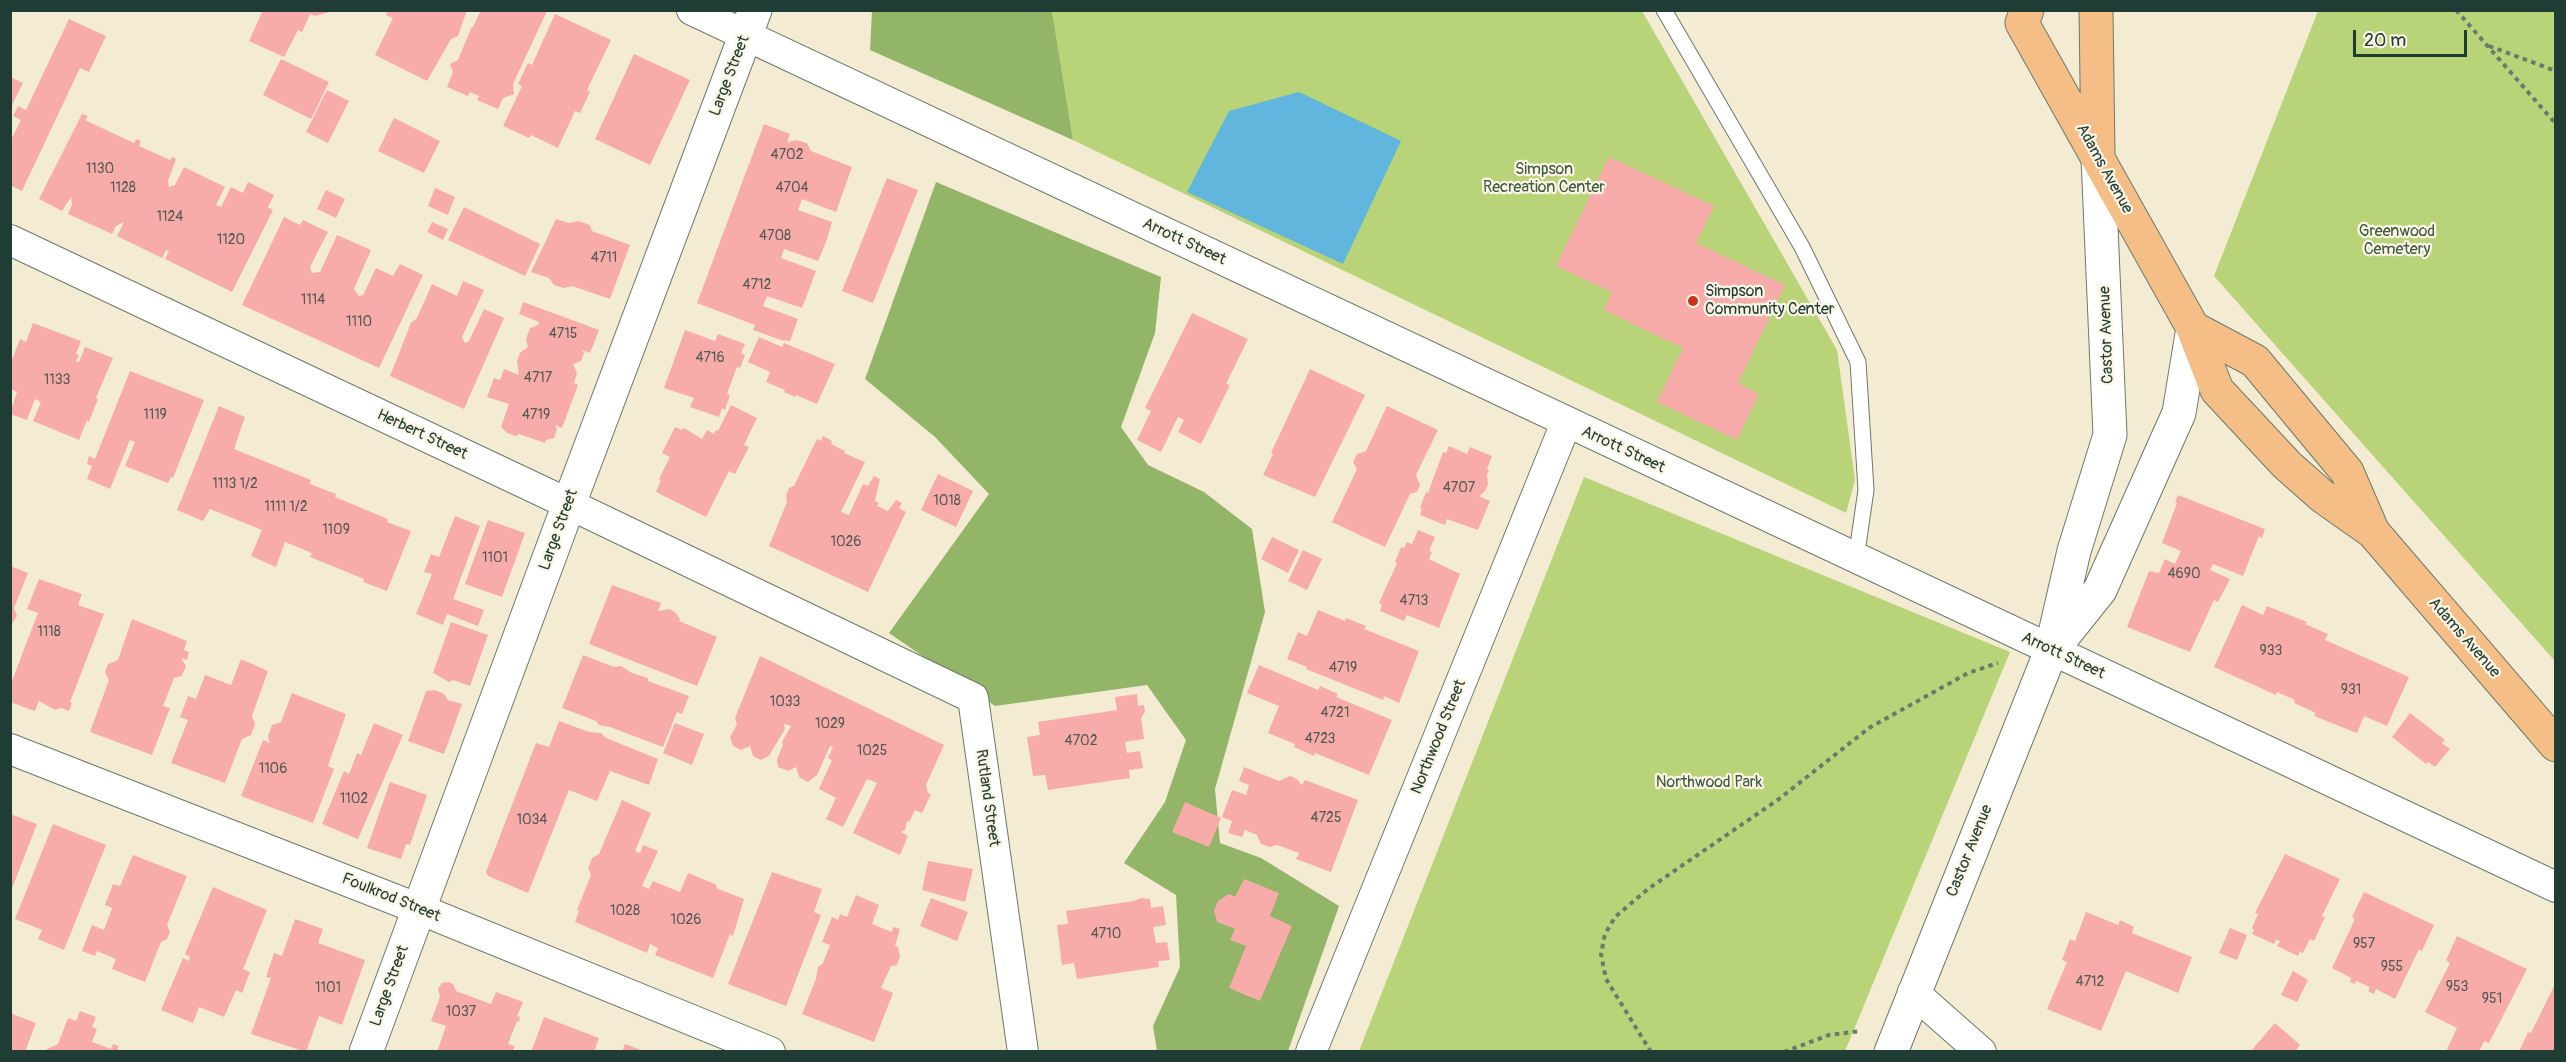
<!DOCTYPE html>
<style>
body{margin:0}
#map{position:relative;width:2566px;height:1062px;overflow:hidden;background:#f4ebd3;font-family:Pangolin,sans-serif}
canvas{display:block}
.frame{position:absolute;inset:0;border:12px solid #1f3d34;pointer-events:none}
.scale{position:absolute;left:2353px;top:30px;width:114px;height:27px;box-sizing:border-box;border:3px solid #1f3d34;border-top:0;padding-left:8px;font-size:18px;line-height:21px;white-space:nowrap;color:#1f3d34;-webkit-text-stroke:4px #fcf5e5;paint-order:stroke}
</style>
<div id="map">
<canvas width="2566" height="1062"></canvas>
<div class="frame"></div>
<div class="scale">20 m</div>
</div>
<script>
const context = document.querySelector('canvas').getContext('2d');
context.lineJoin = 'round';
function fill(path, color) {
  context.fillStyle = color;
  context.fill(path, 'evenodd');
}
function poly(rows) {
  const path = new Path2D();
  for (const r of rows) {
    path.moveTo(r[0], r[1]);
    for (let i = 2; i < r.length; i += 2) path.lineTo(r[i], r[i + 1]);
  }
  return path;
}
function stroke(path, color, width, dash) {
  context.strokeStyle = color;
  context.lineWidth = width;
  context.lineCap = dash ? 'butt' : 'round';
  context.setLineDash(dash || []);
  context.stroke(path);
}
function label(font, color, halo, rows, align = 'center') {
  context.font = font + ' Pangolin,sans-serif';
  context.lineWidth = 4.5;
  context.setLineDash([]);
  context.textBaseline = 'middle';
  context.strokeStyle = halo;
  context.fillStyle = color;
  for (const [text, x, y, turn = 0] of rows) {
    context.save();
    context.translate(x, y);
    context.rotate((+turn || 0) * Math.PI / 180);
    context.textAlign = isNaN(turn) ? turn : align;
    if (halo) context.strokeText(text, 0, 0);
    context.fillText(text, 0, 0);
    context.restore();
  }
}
fill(poly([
 [1052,11,1642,11,1837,350,1855,480,1846,513,1073,140],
 [2318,11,2555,11,2555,661,2214,276],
 [1584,477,2010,652,1845,1051,1359,1051]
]), '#b8d378');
fill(poly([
 [872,11,1052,11,1073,140,870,50],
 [936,182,1161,277,1155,333,1121,427,1148,465,1204,492,1252,529,1265,612,1215,789,1220,843,1261,858,1339,906,1288,1051,1157,1051,1153,1026,1180,967,1176,895,1124,863,1165,802,1186,740,1147,685,995,706,889,633,989,494,935,437,865,379]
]), '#92b568');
fill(poly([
 [1299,92,1401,141,1343,264,1187,192,1229,111]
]), '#60b6dc');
fill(poly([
 [263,10,333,10,333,11,315,16,310,14,302,32,298,30,284,57,249,41],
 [388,10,467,10,458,36,451,39,427,81,375,55,393,18,386,15],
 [481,10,547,11,513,84,514,94,503,98,498,109,477,100,479,96,470,92,468,96,447,87,453,72,450,64,458,60,472,26,473,27],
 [555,14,611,40,587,90,590,92,580,113,575,111,558,148,531,135,529,138,503,126,522,86,518,84,528,63,532,65],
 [69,19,106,36,89,72,80,68,22,191,10,185,10,142,21,120,13,116,18,106,26,110],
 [634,54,690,80,650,165,595,139],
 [281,59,329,82,311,119,263,95],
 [10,77,23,83,10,109],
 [327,90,349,101,328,143,306,132],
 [82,114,88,116,85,120,104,129,134,143,136,139,141,141,139,146,170,160,172,157,176,159,168,181,169,187,175,185,184,167,225,187,216,205,221,207,231,187,243,193,248,182,274,195,268,207,273,210,232,292,165,259,169,251,166,250,162,258,117,236,124,222,116,226,112,234,68,214,72,205,71,197,62,211,39,199],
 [394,118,440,141,424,173,378,151],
 [764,124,790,134,787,142,797,140,807,143,811,151,852,167,836,212,802,199,800,205,798,210,832,222,826,242,818,261,784,249,781,258,816,271,802,308,767,296,763,306,798,319,790,341,781,340,753,330,755,325,697,303],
 [1609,157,1714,206,1696,243,1785,285,1738,383,1759,394,1737,440,1657,402,1683,348,1604,310,1612,292,1556,266],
 [887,178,918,190,873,303,842,291],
 [435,188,455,197,448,215,428,206],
 [326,190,345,199,336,218,317,209],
 [464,207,540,244,525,276,448,240],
 [284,217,300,225,303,220,328,232,310,267,312,273,320,272,337,235,371,250,354,289,359,296,363,295,376,268,393,276,400,264,423,275,379,368,242,305],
 [556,219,569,223,578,221,590,225,592,231,630,245,610,299,572,286,564,288,554,285,549,278,531,272],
 [432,222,448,229,443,240,427,232],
 [463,281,484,290,462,337,465,343,469,341,484,309,504,318,464,409,390,376,411,323,417,318,432,284,457,296],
 [523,302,599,330,590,353,582,350,584,353,581,361,573,364,577,373,574,383,578,385,562,428,555,425,557,429,554,438,546,440,545,443,519,434,516,436,507,433,501,427,509,404,487,397,494,378,500,380,504,369,519,375,517,361,520,353,528,347,526,339,530,328,538,325,539,322,519,314],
 [1192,313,1248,339,1226,384,1230,385,1201,444,1178,432,1184,420,1178,417,1161,452,1137,440,1151,411,1145,408],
 [33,323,81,341,76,354,79,355,76,361,79,362,85,347,113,358,96,398,98,399,89,422,87,420,79,440,33,421,41,402,35,399,27,420,10,414,17,392,10,389,10,365,20,339,26,342],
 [685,330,715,341,718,334,745,344,741,353,745,355,740,368,737,367,727,394,730,395,725,410,722,408,719,417,690,407,694,398,664,388],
 [759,337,782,347,784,343,835,364,817,404,796,395,795,397,784,392,785,390,766,382,770,372,748,362],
 [1310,369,1365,395,1315,497,1263,475,1273,454,1271,453],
 [130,371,204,400,173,478,171,477,168,483,125,466,135,442,130,440,110,489,87,479,92,466,87,464,89,456,95,459],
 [731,405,757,418,744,445,749,447,735,474,729,471,706,517,656,492,661,480,659,479,670,457,662,453,675,427,682,430,684,428,702,439,707,430,714,434,716,430,718,431],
 [219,406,245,417,234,449,311,480,310,484,336,494,335,497,388,519,387,522,411,531,387,591,363,582,364,579,310,557,312,553,285,542,276,567,251,556,262,530,210,509,203,521,177,510],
 [1387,406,1438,430,1416,475,1420,485,1417,492,1410,494,1385,547,1332,522,1357,469,1353,462,1357,454,1366,451],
 [823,436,832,441,831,444,845,451,844,453,865,462,841,512,849,515,863,484,868,486,874,476,880,479,875,501,879,503,877,506,888,511,896,500,902,503,899,508,906,512,868,592,769,546,787,502,786,496,789,488,794,486,817,439,821,441],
 [1449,446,1467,454,1470,447,1492,456,1487,469,1489,470,1487,475,1488,484,1485,491,1479,496,1490,501,1478,530,1447,519,1445,525,1420,515,1422,509,1420,508,1426,492,1428,493,1443,452,1446,453],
 [938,474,973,491,956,527,921,510],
 [2178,495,2265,529,2262,538,2259,536,2243,576,2213,564,2210,570,2230,579,2218,602,2214,600,2190,652,2127,627,2149,571,2159,573,2165,559,2175,564,2181,551,2162,543,2177,503,2175,503],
 [455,516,480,526,453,599,484,610,478,626,447,614,443,625,416,614,432,574,424,572,431,554,439,557],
 [488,520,525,533,502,597,465,584],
 [1418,530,1435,537,1429,551,1432,552,1429,559,1460,574,1439,628,1407,615,1404,621,1380,611,1382,604,1379,603,1397,563,1395,562,1401,547,1404,548,1407,542,1412,544],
 [1272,537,1299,550,1288,573,1261,559],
 [1303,550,1322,559,1307,590,1288,581],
 [10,566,28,573,14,608,17,616,10,627],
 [39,579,82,594,78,605,104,614,70,702,72,703,69,711,61,708,55,710,39,701,35,711,10,702,10,686,38,613,27,609],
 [612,585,661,603,658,611,669,609,675,612,680,619,679,621,717,637,697,686,589,644],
 [2242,605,2263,615,2267,606,2307,622,2305,624,2328,634,2325,640,2409,677,2387,726,2364,716,2357,733,2314,716,2316,713,2294,703,2295,700,2277,692,2276,695,2214,667],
 [1318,610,1345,621,1346,618,1366,626,1364,629,1419,651,1399,703,1384,696,1383,700,1306,669,1307,667,1287,659,1298,632,1307,636],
 [132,619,187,641,184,650,189,652,187,660,181,658,186,666,182,676,174,678,163,706,170,708,152,755,90,732,109,680,105,672,108,664,118,660],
 [451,622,488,635,470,686,453,680,449,682,433,673],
 [583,655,614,667,621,666,632,673,648,678,648,681,689,696,682,714,677,712,663,747,610,727,599,725,596,721,562,708],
 [760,656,944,745,926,785,928,793,931,794,922,813,915,810,909,822,907,821,905,830,901,832,908,836,900,855,853,833,877,783,867,779,843,827,826,819,836,798,819,789,832,760,828,758,833,747,830,746,817,775,808,782,799,777,796,767,788,771,778,767,777,759,783,745,782,742,791,726,784,724,785,729,769,756,761,760,753,756,750,746,741,750,733,746,730,737,737,724,735,718],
 [241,659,268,671,252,716,255,724,251,735,242,739,225,783,171,763,188,720,180,717,188,696,196,699,205,675,231,685],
 [1259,665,1318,690,1320,686,1338,694,1336,697,1392,720,1369,775,1315,753,1314,756,1294,747,1295,744,1268,733,1279,706,1247,693],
 [435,690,444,694,448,700,462,704,444,754,408,741,426,691],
 [292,693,346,714,328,766,334,769,313,823,241,796,263,740,270,743,268,736,272,725,281,722],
 [1137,694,1138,706,1144,705,1145,712,1141,718,1144,739,1125,742,1127,753,1140,751,1143,768,1129,770,1130,778,1048,790,1045,775,1033,776,1027,737,1040,735,1038,722,1117,710,1115,697],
 [2410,713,2445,740,2442,743,2450,749,2435,767,2428,762,2426,764,2392,737],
 [559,721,589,732,601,733,606,738,658,759,649,785,610,771,597,801,569,790,528,893,488,876,486,872,536,743,549,747],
 [374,723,403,735,358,839,322,824,344,771,349,774,357,753,361,755],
 [675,723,704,734,692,765,663,753],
 [1244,767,1279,781,1290,776,1297,779,1302,785,1305,780,1358,800,1331,872,1296,859,1299,853,1277,845,1270,847,1261,844,1257,835,1245,830,1242,837,1228,833,1232,821,1222,817,1232,790,1246,795,1249,785,1239,781],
 [390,782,427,795,410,845,406,844,401,859,367,848],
 [622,800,651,813,635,851,640,853,643,845,658,851,642,886,649,889,653,881,680,892,688,873,717,885,716,888,744,899,733,936,730,934,713,978,655,955,658,948,650,944,647,953,575,922,579,911,577,910,591,875,588,868,592,858,599,854],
 [1185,802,1221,818,1209,847,1172,832],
 [10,814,37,824,11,891,10,891],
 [53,824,106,845,64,950,38,939,42,930,15,919],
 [2285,854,2340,879,2322,916,2325,917,2314,941,2310,939,2303,953,2300,951,2298,956,2277,946,2280,941,2276,940,2274,944,2252,934,2254,930,2252,928,2258,914,2255,913],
 [133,855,187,876,167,925,170,932,167,939,161,942,145,982,112,969,116,959,97,951,95,956,82,951,92,925,104,930,112,908,105,905,113,884,120,886],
 [928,861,973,869,965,902,922,890],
 [772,872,822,889,814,912,821,915,786,1006,728,984],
 [1244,879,1279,893,1270,916,1292,926,1260,1001,1229,988,1246,946,1230,940,1235,929,1217,922,1214,911,1218,901,1229,894,1235,897],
 [213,887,267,910,243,969,250,972,242,993,236,990,224,1017,199,1007,193,1023,161,1010,183,958,189,961,190,957,185,954],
 [2364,892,2434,925,2422,951,2419,949,2395,999,2376,989,2374,994,2368,991,2370,987,2356,981,2355,984,2350,982,2351,978,2332,968,2355,919,2352,917],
 [856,895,879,905,872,924,892,932,893,927,900,929,895,946,898,947,900,956,897,965,891,966,881,988,893,993,874,1042,802,1014,816,979,818,967,823,963,830,945,822,942,832,917,838,920,840,914,847,917],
 [931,898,968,912,957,941,920,926],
 [1141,898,1150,899,1151,908,1163,906,1166,925,1153,927,1156,943,1167,942,1170,960,1158,961,1159,967,1077,979,1074,963,1062,965,1057,925,1068,924,1066,911,1134,901],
 [2086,912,2118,925,2120,920,2134,927,2132,933,2192,957,2178,993,2126,971,2101,1031,2047,1009,2067,962,2062,960,2070,939,2075,941],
 [295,919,323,929,318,943,365,960,342,1025,319,1016,306,1052,251,1034,271,978,266,977,274,953,282,956],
 [2230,928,2247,935,2237,960,2219,953],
 [2457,936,2527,969,2489,1043,2484,1041,2479,1052,2452,1052,2447,1049,2457,1028,2425,1012,2450,963,2446,960],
 [2293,971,2308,980,2297,1002,2281,995],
 [448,982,453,984,456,991,491,1004,496,992,523,1002,517,1016,520,1017,519,1022,517,1021,508,1044,515,1046,512,1052,437,1052,446,1026,431,1021,440,997,438,989,442,983],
 [2556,982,2556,1052,2519,1052,2528,1032,2531,1033],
 [80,1011,96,1017,92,1027,97,1029,92,1042,111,1049,113,1044,119,1046,117,1052,41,1052,58,1044,68,1018,76,1021],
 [10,1013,36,1023,25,1052,10,1052],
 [544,1017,599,1038,594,1052,531,1052],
 [2275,1023,2300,1045,2295,1052,2250,1052],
 [625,1044,644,1051,644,1052,622,1052]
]), '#f7acaa');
const service = poly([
 [1664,10,1802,247,1858,362,1866,490,1856,559]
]);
const minor = poly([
 [692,10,2556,887],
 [10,240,569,504,973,698,1023,1052],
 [10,749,419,909,770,1052],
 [1913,992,1981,1052],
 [1311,1052,1566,423]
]);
const tertiary = poly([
 [2056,645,2100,590,2179,413,2193,328],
 [366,1052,569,504,755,10],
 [1891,1052,2051,651,2074,551,2110,435,2098,158]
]);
const primary = poly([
 [2027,10,2022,23,2193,328,2217,390,2287,465,2322,496,2373,532,2556,745],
 [2096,10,2098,154],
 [2193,328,2255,361,2347,472,2373,532]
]);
stroke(service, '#6a7a6c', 17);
stroke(minor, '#6a7a6c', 32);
stroke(tertiary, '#6a7a6c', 35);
stroke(primary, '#6a7a6c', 35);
stroke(poly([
 [2456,10,2556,124],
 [2489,46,2556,71],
 [1651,1052,1606,979,1601,954,1605,934,1615,917,1648,889,1779,799,1869,728,1968,673,1998,663],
 [1784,1052,1829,1035,1861,1031]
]), '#6a7a6c', 4, [4.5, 4.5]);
stroke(service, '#fff', 15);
stroke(minor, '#fff', 30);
stroke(tertiary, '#fff', 33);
stroke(primary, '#f6be87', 33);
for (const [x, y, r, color] of [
 [1693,301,6,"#c8321e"]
]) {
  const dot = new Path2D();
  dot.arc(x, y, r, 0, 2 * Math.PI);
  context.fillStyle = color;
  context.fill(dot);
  stroke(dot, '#fcf5e5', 2);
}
label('14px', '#555952', null, [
 ["4702",787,155],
 ["1130",100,169],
 ["1128",123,188],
 ["4704",792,188],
 ["1124",170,217],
 ["4708",775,236],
 ["1120",231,240],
 ["4711",604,258],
 ["4712",757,285],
 ["1114",313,300],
 ["1110",359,322],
 ["4715",563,334],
 ["4716",710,358],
 ["4717",538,378],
 ["1133",57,380],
 ["1119",155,415],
 ["4719",536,415],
 ["1113 1/2",235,484],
 ["4707",1459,488],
 ["1018",947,501],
 ["1111 1/2",286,507],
 ["1109",336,530],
 ["1026",846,542],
 ["1101",495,558],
 ["4690",2184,574],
 ["4713",1414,601],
 ["1118",49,632],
 ["933",2271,651],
 ["4719",1343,668],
 ["931",2351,690],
 ["1033",785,702],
 ["4721",1335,713],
 ["1029",830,724],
 ["4723",1320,739],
 ["4702",1081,741],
 ["1025",872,751],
 ["1106",273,769],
 ["1102",354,799],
 ["4725",1326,818],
 ["1034",532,820],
 ["1028",625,911],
 ["1026",686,920],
 ["4710",1106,934],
 ["957",2364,944],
 ["955",2392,967],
 ["4712",2090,982],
 ["953",2457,987],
 ["1101",328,988],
 ["951",2492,999],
 ["1037",461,1012]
]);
label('16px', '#1f3d34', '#fcf5e5', [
 ["Large Street",730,76,-69],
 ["Adams Avenue",2104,169,61],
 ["Arrott Street",1184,242,25],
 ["Castor Avenue",2107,335,-92],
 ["Herbert Street",422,435,25],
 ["Arrott Street",1623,450,25],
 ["Large Street",559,530,-70],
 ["Adams Avenue",2464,638,49],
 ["Arrott Street",2063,656,25],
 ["Northwood Street",1439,737,-68],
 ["Rutland Street",987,798,82],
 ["Castor Avenue",1970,851,-68],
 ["Foulkrod Street",391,898,22],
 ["Large Street",390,986,-70]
]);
label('16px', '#3e5b42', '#fcf5e5', [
 ["Simpson",1544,170],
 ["Recreation Center",1544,188],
 ["Greenwood",2397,232],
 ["Cemetery",2397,250],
 ["Northwood Park",1709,783]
]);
label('16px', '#1f3d34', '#fcf5e5', [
 ["Simpson",1705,292],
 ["Community Center",1705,310]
], 'left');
</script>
